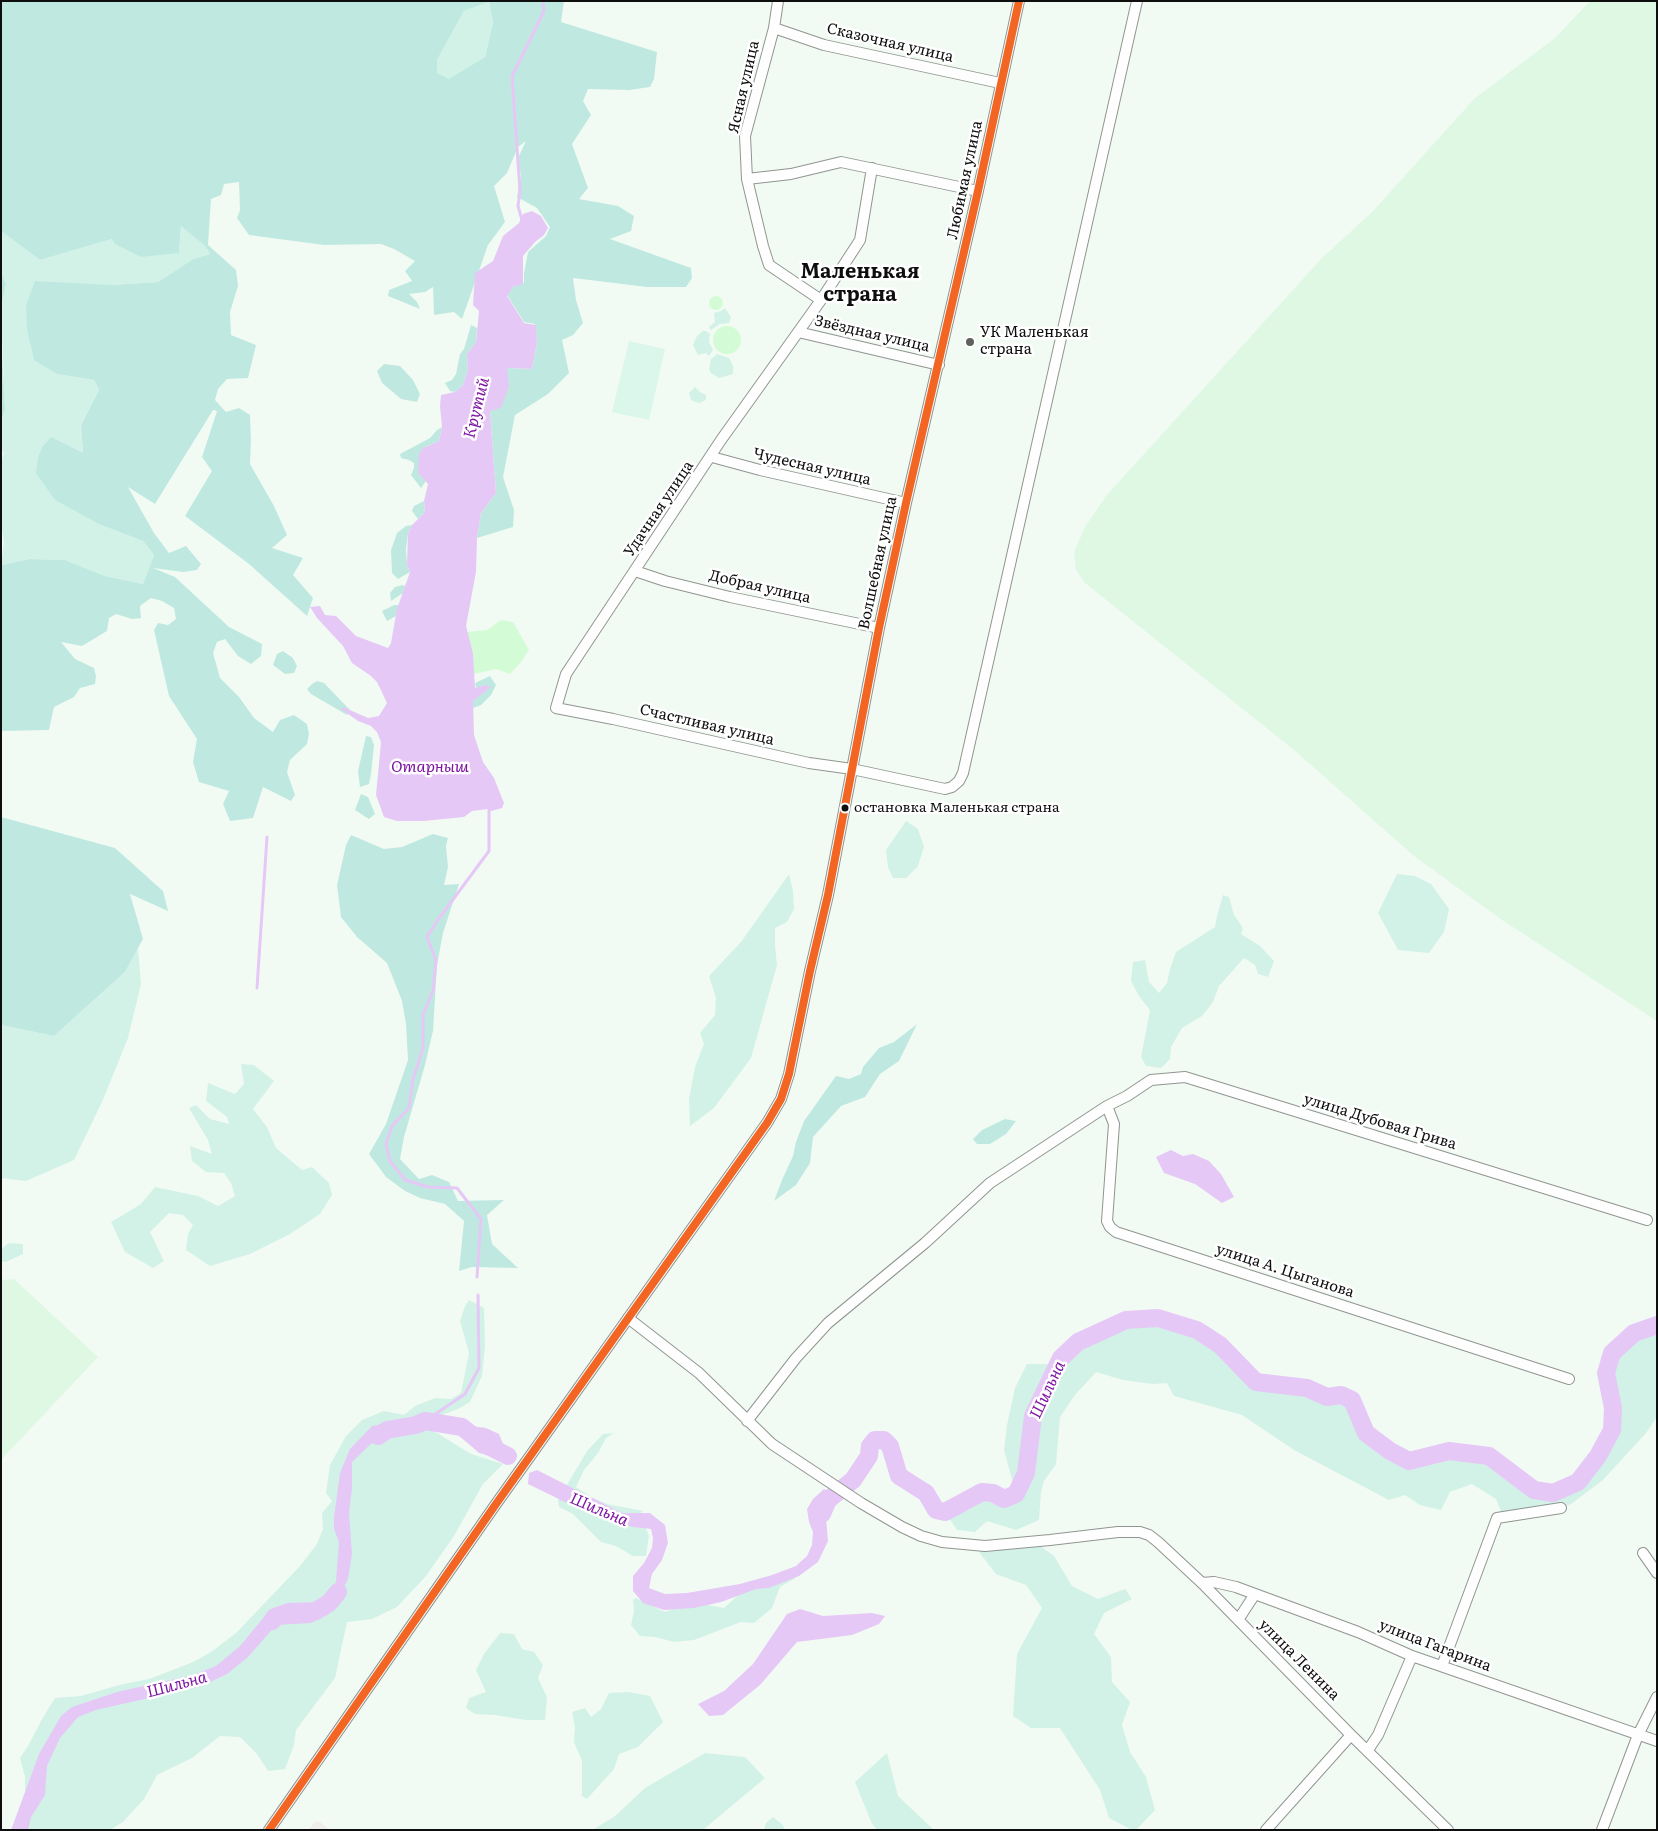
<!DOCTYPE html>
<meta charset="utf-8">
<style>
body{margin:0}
#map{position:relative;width:1658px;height:1831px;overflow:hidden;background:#f2fbf3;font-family:Literata,serif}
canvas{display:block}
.frame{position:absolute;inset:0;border:2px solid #0e0e0e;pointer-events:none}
</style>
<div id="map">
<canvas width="1658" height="1831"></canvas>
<div class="frame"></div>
</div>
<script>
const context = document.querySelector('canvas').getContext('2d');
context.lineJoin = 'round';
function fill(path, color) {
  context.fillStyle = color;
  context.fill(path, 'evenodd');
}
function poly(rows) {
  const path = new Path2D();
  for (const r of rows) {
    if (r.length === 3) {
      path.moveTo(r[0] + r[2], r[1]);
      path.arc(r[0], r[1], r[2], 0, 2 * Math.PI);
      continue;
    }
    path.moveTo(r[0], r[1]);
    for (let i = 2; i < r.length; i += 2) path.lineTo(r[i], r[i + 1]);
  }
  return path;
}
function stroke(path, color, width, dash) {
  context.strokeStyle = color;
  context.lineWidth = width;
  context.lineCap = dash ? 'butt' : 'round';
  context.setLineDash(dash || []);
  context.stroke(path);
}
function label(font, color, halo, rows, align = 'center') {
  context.font = font + ' Literata,serif';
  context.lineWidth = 5;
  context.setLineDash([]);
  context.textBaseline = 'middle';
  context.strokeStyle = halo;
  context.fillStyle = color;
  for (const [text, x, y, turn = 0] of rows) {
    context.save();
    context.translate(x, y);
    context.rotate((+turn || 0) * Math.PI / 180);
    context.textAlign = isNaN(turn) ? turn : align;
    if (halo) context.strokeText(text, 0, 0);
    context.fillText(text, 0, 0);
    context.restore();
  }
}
fill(poly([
 [316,1821,320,1822,330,1830,308,1830]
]), '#efeeea');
fill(poly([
 [1590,1,1657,1,1657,1021,1502,920,1414,856,1294,750,1085,583,1076,570,1074,552,1085,527,1106,496,1321,259,1373,211,1475,98,1555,38],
 [14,1279,98,1357,1,1460,1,1280]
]), '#def8e4');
fill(poly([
 [489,2,493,23,485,57,449,80,437,73,437,60,464,11],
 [181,225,205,246,210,254,193,259,158,282,111,285,57,374,94,380,99,390,81,425,83,454,51,438,42,447,38,457,101,525,143,541,154,555,143,584,105,576,65,560,30,559,1,565,4,542,1,524,1,463,4,453,1,449,1,423,5,409,1,309,6,284,1,272,1,231,40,260,112,239,179,252],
 [725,308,731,317,729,323,720,324,711,330,709,327,715,322,714,313,721,311],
 [703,331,706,331,710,334,709,342,713,350,709,356,706,353,698,355,693,345,697,336],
 [717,354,729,358,733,366,733,374,719,378,711,373,709,370,711,359],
 [695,387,700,392,706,395,706,400,699,403,691,400,689,393],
 [906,821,918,829,924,847,918,866,906,878,893,878,888,867,886,850],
 [789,874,793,891,794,909,787,922,775,928,775,946,777,965,751,1058,714,1108,690,1126,689,1099,695,1067,704,1044,700,1033,715,1015,716,998,709,976,741,942],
 [1397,874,1415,876,1431,884,1449,909,1444,932,1429,953,1398,950,1378,913],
 [1223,895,1229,897,1234,915,1243,928,1241,934,1260,946,1274,961,1268,977,1258,974,1255,965,1244,958,1219,986,1213,1002,1202,1016,1182,1028,1171,1047,1170,1059,1161,1068,1146,1066,1141,1057,1150,1010,1139,996,1131,981,1133,962,1145,960,1149,982,1159,993,1167,983,1170,969,1176,952,1215,927,1217,916],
 [138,948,141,984,128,1038,102,1102,74,1160,26,1181,1,1178,1,1025,54,1036,125,972],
 [241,1064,254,1065,274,1081,253,1109,267,1127,276,1148,302,1170,312,1167,329,1183,332,1195,320,1214,290,1234,250,1254,210,1266,186,1250,188,1234,193,1225,183,1215,169,1213,150,1232,164,1261,153,1268,125,1252,111,1222,141,1204,155,1187,198,1196,218,1206,235,1196,231,1183,224,1173,206,1172,192,1161,190,1146,212,1154,208,1140,189,1108,196,1105,210,1119,229,1124,227,1117,206,1101,208,1083,235,1094,244,1084],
 [9,1243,23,1244,23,1254,6,1262,1,1261,1,1249],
 [469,1300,484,1308,485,1347,482,1376,470,1402,458,1409,421,1423,471,1454,503,1464,483,1484,454,1536,426,1576,397,1607,372,1619,347,1622,335,1678,296,1730,294,1745,285,1769,268,1771,257,1754,240,1737,220,1736,192,1758,157,1775,144,1799,123,1822,110,1830,27,1830,25,1828,25,1777,20,1758,28,1746,42,1719,55,1698,81,1696,123,1684,149,1679,170,1671,193,1662,211,1652,236,1633,300,1566,317,1544,323,1529,322,1513,332,1501,326,1493,330,1465,346,1436,362,1420,384,1411,404,1415,415,1406,435,1398,451,1399,461,1393,469,1353,460,1321,465,1306],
 [1158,1318,1197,1330,1220,1345,1256,1382,1307,1388,1327,1397,1341,1395,1352,1400,1366,1433,1390,1451,1409,1461,1449,1451,1489,1456,1491,1462,1516,1488,1553,1493,1578,1482,1598,1456,1612,1430,1613,1408,1606,1373,1612,1353,1634,1333,1657,1325,1657,1417,1646,1433,1603,1480,1571,1504,1561,1508,1502,1514,1496,1499,1472,1484,1450,1492,1441,1510,1420,1505,1405,1495,1389,1500,1294,1450,1242,1415,1174,1396,1167,1383,1153,1384,1123,1380,1096,1372,1075,1395,1060,1417,1056,1464,1044,1481,1041,1492,1039,1520,1016,1530,987,1521,975,1532,957,1530,945,1512,982,1492,993,1493,1004,1499,1016,1494,1004,1450,1007,1425,1015,1388,1027,1364,1050,1364,1061,1358,1078,1342,1126,1320],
 [614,1433,606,1438,598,1453,584,1470,576,1487,591,1497,607,1504,643,1511,634,1518,645,1526,649,1536,646,1556,633,1556,616,1546,601,1542,573,1514,559,1507,558,1500,587,1451,603,1434],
 [1039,1545,1054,1556,1072,1586,1098,1599,1125,1589,1132,1599,1104,1613,1094,1634,1111,1657,1112,1682,1130,1702,1122,1725,1130,1752,1146,1777,1155,1810,1136,1830,1132,1830,1109,1818,1100,1790,1060,1728,1031,1728,1013,1716,1017,1654,1042,1608,1026,1585,996,1574,979,1552],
 [801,1569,794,1579,780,1587,772,1608,754,1623,741,1622,694,1640,674,1642,655,1637,640,1636,631,1625,634,1611,633,1600,636,1598,665,1612,691,1602,724,1608,748,1586],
 [500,1633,514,1634,522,1649,534,1652,543,1665,538,1678,547,1697,545,1720,526,1720,495,1715,475,1714,466,1708,469,1698,486,1692,476,1670,484,1654],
 [628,1692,650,1696,663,1722,638,1747,619,1754,614,1769,587,1799,582,1796,582,1761,574,1742,575,1727,572,1712,585,1708,591,1717,601,1709,609,1693],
 [705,1753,745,1757,765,1778,703,1830,592,1830,614,1817,645,1788],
 [887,1753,898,1796,934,1830,877,1830,872,1824,855,1782],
 [773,1817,783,1825,785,1830,764,1830,766,1823]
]), '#d2f2e8');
fill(poly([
 [1,1,564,1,561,22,657,52,654,79,650,87,629,90,588,89,583,101,591,115,572,144,588,188,579,199,618,206,634,216,631,231,610,239,691,268,692,278,686,287,647,287,573,278,576,300,583,323,573,335,562,340,569,373,548,394,515,415,503,477,514,510,513,527,477,538,481,513,496,493,490,411,507,368,532,369,537,343,535,324,524,322,507,295,513,287,524,283,524,273,528,252,546,236,550,227,537,208,517,197,521,176,518,158,526,141,518,147,507,173,494,186,505,222,488,245,462,319,454,312,434,315,433,287,425,292,409,294,417,302,420,309,388,296,389,290,412,281,405,271,415,261,394,249,381,244,324,245,249,235,237,218,240,210,239,182,224,184,221,195,211,199,208,245,236,270,238,286,230,312,231,335,256,345,248,378,227,379,218,389,215,400,226,412,239,408,250,415,251,440,250,464,274,506,287,535,272,548,303,558,293,575,313,598,307,616,249,564,185,516,212,471,202,457,217,411,213,410,155,504,128,487,154,533,169,553,186,546,201,564,197,570,183,572,153,568,175,577,229,627,262,644,261,656,251,664,238,656,225,639,217,642,213,653,220,678,239,697,254,718,273,732,280,720,294,715,307,724,309,734,307,744,290,760,287,772,295,795,291,801,263,787,253,818,230,821,223,804,229,791,199,782,193,762,197,739,169,696,154,630,158,623,168,625,176,619,174,608,162,601,151,598,140,606,141,618,132,619,116,614,109,618,107,631,82,646,61,642,75,659,94,668,96,676,95,684,80,688,74,697,54,707,49,730,1,731,1,565,30,559,65,560,105,576,143,584,154,555,143,541,101,525,55,500,36,473,38,457,42,447,51,437,83,453,81,425,99,390,94,380,57,374,34,360,27,329,26,305,35,281,111,285,158,282,193,259,210,254,205,246,181,226,179,253,141,257,115,244,112,239,40,260,1,231],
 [489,2,493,23,485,57,449,79,437,73,437,60,464,11],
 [1,272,6,284,1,309],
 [471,325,477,328,476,342,467,354,468,370,463,385,455,392,450,391,445,383,452,380,456,374,460,354,464,349],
 [1,331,5,409,1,423],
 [384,364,400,366,413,380,420,394,417,402,401,399,382,383,377,371],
 [442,427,439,441,423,448,418,473,426,481,421,488,411,475,414,468,414,463,409,460,401,458,400,454,430,438,437,430],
 [424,501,425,512,418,519,412,511,414,506],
 [412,525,408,534,406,549,407,565,410,572,398,579,392,573,391,550,397,533,406,526],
 [403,585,405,586,403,593,391,601,390,593,395,587],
 [394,605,399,605,396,616,387,621,382,611],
 [283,651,293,658,297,666,294,673,285,674,273,665,277,654],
 [490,676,496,685,491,695,481,705,473,708,472,701,479,696,485,685,476,688,475,683],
 [317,681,324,683,350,710,347,715,311,694,307,689,312,684],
 [366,736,371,737,374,745,371,774,369,784,360,787,358,771],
 [361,794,368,797,375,814,369,819,355,810],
 [1,817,115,848,163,891,168,911,130,894,143,939,125,972,54,1036,1,1025],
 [433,834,448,838,446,846,448,867,444,885,459,884,443,933,437,965,433,1031,425,1065,404,1137,400,1159,419,1179,432,1175,449,1182,458,1201,504,1200,487,1215,492,1244,518,1268,472,1267,459,1271,464,1221,445,1204,420,1198,405,1191,386,1177,369,1154,386,1124,408,1060,406,1024,402,1001,387,963,357,937,341,917,337,885,346,845,351,835,384,849,402,847],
 [917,1024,899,1061,880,1074,865,1097,841,1106,813,1137,810,1163,796,1185,774,1201,782,1180,793,1156,796,1142,804,1121,836,1076,849,1079,861,1074,863,1067,879,1048,894,1042],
 [1005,1119,1016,1121,1006,1134,990,1144,977,1144,973,1139,982,1130]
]), '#bfe9e0');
fill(poly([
 [716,303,7],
 [727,340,14],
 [501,620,513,622,529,650,521,662,510,674,496,669,474,674,473,653,467,632,487,630]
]), '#d3fcd6');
fill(poly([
 [629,341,665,349,649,420,612,412]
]), '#dbf6ea');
fill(poly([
 [532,211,541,216,548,228,544,235,535,242,523,256,523,284,513,287,507,296,524,323,536,325,537,343,532,369,507,368,509,386,501,408,490,411,496,493,481,513,477,538,476,572,466,626,473,653,475,688,485,685,491,687,473,701,474,735,483,762,494,778,504,803,502,808,488,812,488,809,472,811,464,817,424,821,397,821,384,817,376,795,381,742,377,732,371,726,358,721,341,709,343,707,368,718,379,716,387,703,377,682,371,676,352,663,343,646,317,618,310,607,320,606,325,615,336,616,356,636,388,648,391,643,397,609,410,572,407,565,408,534,412,525,425,512,424,501,428,484,418,473,419,454,423,448,439,441,442,427,440,406,441,395,455,392,463,385,468,370,467,354,476,342,479,311,473,305,475,273,493,261,503,236,519,223,523,214],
 [1171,1150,1183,1156,1193,1154,1209,1161,1221,1174,1234,1197,1222,1203,1195,1184,1164,1173,1156,1157],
 [396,1422,402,1431,377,1438,352,1462,352,1488,349,1513,352,1554,348,1579,336,1603,327,1615,311,1623,276,1625,248,1657,227,1674,202,1686,96,1710,78,1717,60,1738,47,1766,45,1795,31,1817,28,1830,11,1830,39,1754,61,1716,72,1707,117,1692,193,1675,216,1666,240,1646,269,1611,279,1608,301,1615,312,1615,331,1600,336,1581,339,1542,334,1529,334,1517,340,1473,350,1449,372,1426],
 [471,1426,486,1428,499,1434,505,1449,498,1458,479,1453,469,1444,462,1427],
 [537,1470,622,1513,650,1513,665,1525,668,1543,662,1560,652,1574,649,1588,665,1594,687,1593,740,1584,772,1575,796,1566,807,1556,812,1545,813,1532,809,1522,807,1509,813,1499,824,1489,835,1496,825,1506,828,1541,818,1562,799,1576,769,1588,756,1589,721,1602,694,1608,664,1610,643,1603,633,1591,633,1576,644,1563,652,1548,653,1538,651,1529,633,1527,609,1520,567,1503,528,1484,529,1473],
 [800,1609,823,1616,872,1613,885,1616,879,1624,852,1635,797,1642,760,1685,723,1715,709,1716,698,1704,724,1691,753,1664,787,1614]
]), '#e6c8f6');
stroke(poly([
 [522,220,518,206,520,191,512,76,544,11,543,1],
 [257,988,267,837],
 [477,1277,481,1219,457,1188,428,1187,405,1180,390,1161,386,1144,392,1126,409,1108,413,1079,423,1048,423,1015,433,991,436,960,427,937,437,921,489,851,489,808],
 [425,1421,465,1394,479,1368,478,1295]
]), '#e6c8f6', 3);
stroke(poly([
 [378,1436,387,1430,416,1425,425,1421,462,1427,482,1443,508,1456],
 [822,1514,828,1500,853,1480,869,1456,870,1446,875,1440,884,1440,890,1446,899,1476,926,1493,936,1510,945,1512,982,1492,993,1493,1004,1499,1016,1494,1026,1473,1033,1416,1061,1358,1078,1342,1126,1320,1158,1318,1197,1330,1220,1345,1256,1382,1307,1388,1327,1397,1341,1395,1352,1400,1366,1433,1390,1451,1409,1461,1449,1451,1489,1456,1534,1490,1553,1493,1578,1482,1598,1456,1612,1430,1613,1408,1606,1373,1612,1353,1634,1333,1657,1325],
 [272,1621,275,1617,289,1612,316,1611,329,1603,338,1592]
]), '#e6c8f6', 18);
const minor = poly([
 [778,1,774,28,745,136,747,179,763,246,769,265,821,300],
 [774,28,824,45,1000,83],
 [872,168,860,240,821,300,721,440,566,674,556,708,613,719,809,763,852,769,945,789,952,787,959,781,963,773,1137,1],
 [747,179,791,174,841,162,978,191],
 [798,332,939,365],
 [712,457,760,470,906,503],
 [635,571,665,581,730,597,879,628],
 [1107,1106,1114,1124,1107,1221,1110,1227,1116,1232,1569,1379],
 [628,1318,699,1373,772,1444,861,1503,902,1527,921,1536,942,1542,985,1546,1050,1540,1118,1532,1140,1532,1149,1535,1158,1542,1202,1583,1351,1735,1448,1830],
 [747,1421,796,1358,828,1323,925,1243,990,1183,1107,1106,1127,1096,1151,1080,1185,1077,1647,1220],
 [1643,1553,1657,1573],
 [1202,1583,1214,1582,1236,1587,1358,1632,1412,1656,1657,1741],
 [1238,1620,1255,1594],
 [1442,1666,1497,1518,1561,1508],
 [1368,1750,1378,1735,1412,1656],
 [269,1830,496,1504,767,1123,781,1099,789,1074,810,971,828,895,879,628,906,503,978,191,1019,1],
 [1266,1830,1351,1735],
 [1602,1830,1638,1735,1657,1697]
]);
stroke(minor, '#919591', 12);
stroke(minor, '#fdfefd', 10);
stroke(poly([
 [269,1830,496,1504,767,1123,781,1099,789,1074,810,971,828,895,879,628,906,503,978,191,1019,1]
]), '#f26522', 8);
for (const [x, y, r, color] of [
 [970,342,5,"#5e615e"],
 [845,808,4.5,"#0e0e0e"]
]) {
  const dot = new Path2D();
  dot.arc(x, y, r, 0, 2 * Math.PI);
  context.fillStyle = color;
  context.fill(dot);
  stroke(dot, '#fff', 2);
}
label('14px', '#0e0e0e', '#fff', [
 ["остановка Маленькая страна",854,808]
], 'left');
label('15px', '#0e0e0e', '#fff', [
 ["Сказочная улица",890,43,13],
 ["Ясная улица",744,87,-77],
 ["Любимая улица",965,180,-78],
 ["Звёздная улица",872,334,13],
 ["Чудесная улица",812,467,13],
 ["Удачная улица",659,509,-56],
 ["Волшебная улица",878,563,-78],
 ["Добрая улица",760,587,13],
 ["Счастливая улица",707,725,13],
 ["улица Дубовая Грива",1380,1122,17],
 ["улица А. Цыганова",1285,1271,18],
 ["улица Гагарина",1435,1646,21],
 ["улица Ленина",1299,1660,45]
]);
label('15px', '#0e0e0e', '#fff', [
 ["УК Маленькая",980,333],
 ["страна",980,350]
], 'left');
label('italic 16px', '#7e14a2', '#fff', [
 ["Крутий",477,408,-76],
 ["Отарныш",430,767],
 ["Шильна",1048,1390,-65],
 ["Шильна",599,1510,23],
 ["Шильна",177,1685,-15]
]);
label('bold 20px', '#0e0e0e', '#fff', [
 ["Маленькая",860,272],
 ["страна",860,295]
]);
</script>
